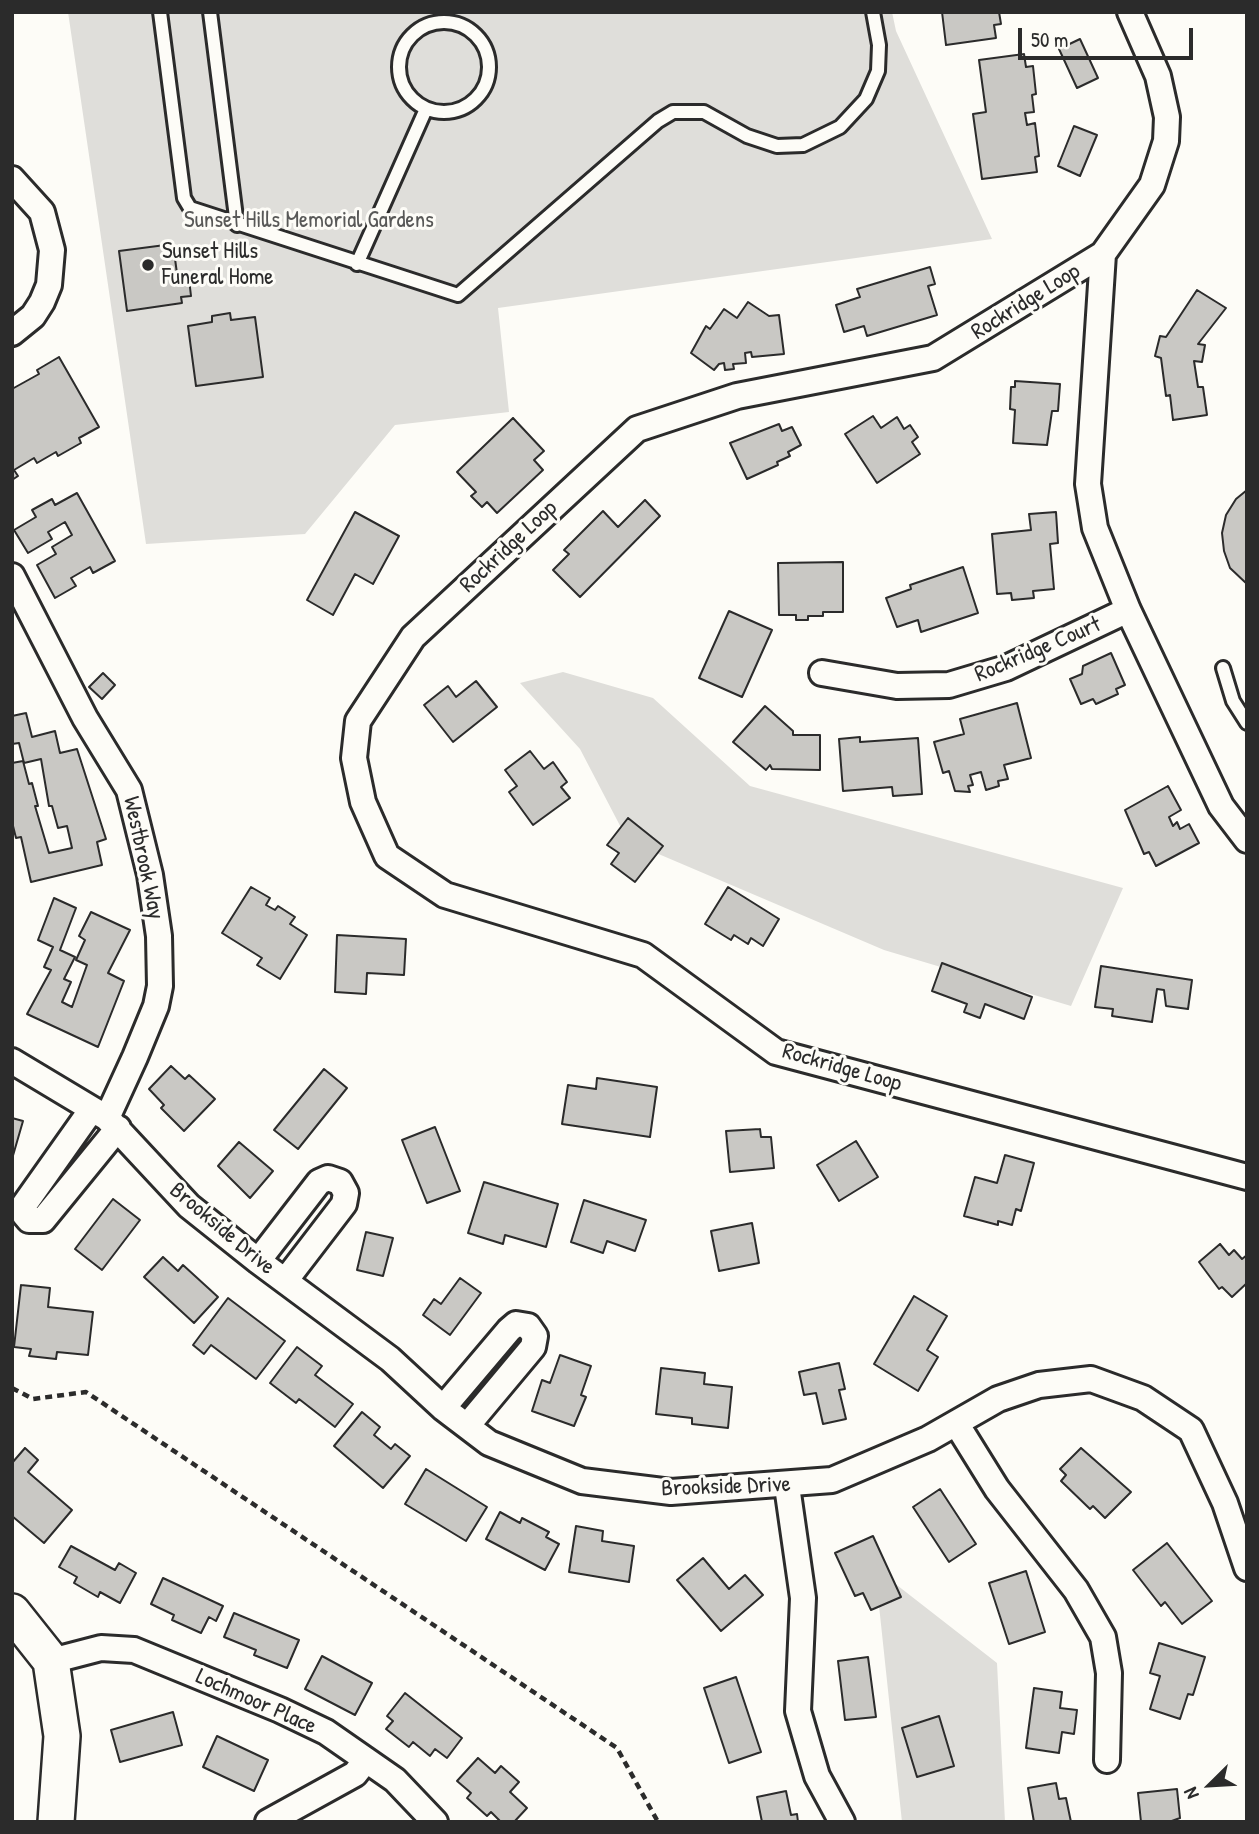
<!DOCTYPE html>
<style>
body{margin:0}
#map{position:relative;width:1259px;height:1834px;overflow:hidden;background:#fdfcf7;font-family:"Patrick Hand",sans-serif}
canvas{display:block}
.frame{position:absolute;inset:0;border:14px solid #2b2b2b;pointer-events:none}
.north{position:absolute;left:1175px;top:1750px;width:70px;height:70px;-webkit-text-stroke:5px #fdfcf7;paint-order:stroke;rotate:246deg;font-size:19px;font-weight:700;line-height:28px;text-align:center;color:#2b2b2b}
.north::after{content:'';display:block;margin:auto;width:24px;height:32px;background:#2b2b2b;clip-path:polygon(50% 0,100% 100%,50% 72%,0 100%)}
.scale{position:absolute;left:1018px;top:28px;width:175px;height:32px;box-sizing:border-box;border:4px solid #2b2b2b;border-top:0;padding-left:9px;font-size:21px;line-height:24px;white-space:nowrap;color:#2b2b2b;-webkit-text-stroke:5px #fdfcf7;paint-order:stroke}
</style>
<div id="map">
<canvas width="1259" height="1834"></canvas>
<div class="frame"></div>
<div class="north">N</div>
<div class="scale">50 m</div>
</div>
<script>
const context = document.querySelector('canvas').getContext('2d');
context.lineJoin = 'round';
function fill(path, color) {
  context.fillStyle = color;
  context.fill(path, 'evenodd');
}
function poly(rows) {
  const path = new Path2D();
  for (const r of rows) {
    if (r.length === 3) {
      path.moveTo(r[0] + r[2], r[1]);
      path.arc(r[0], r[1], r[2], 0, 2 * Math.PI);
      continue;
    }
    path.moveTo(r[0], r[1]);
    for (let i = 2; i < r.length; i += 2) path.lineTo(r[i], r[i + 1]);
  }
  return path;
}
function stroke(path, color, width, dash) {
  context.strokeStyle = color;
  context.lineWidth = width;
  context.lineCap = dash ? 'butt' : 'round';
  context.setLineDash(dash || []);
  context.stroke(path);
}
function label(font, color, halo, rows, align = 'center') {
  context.font = font + ' "Patrick Hand",sans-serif';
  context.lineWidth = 6;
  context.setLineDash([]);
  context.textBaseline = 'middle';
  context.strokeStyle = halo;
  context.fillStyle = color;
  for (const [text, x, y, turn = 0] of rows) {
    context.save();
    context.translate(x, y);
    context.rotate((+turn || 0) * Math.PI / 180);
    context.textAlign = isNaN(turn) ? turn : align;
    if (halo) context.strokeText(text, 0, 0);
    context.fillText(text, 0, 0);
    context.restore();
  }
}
fill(poly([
 [68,12,892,12,896,31,992,239,498,308,509,412,395,425,305,534,146,544],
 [563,672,653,698,750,786,1123,888,1071,1006,884,950,628,841,580,749,520,683],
 [875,1568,997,1663,1005,1822,902,1822]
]), '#dfdeda');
const building = poly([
 [942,12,999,12,1001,24,994,25,996,38,946,45,942,12],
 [1080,39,1098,78,1077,88,1059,49,1080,39],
 [1024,54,1026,67,1033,66,1036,94,1032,95,1034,112,1025,113,1027,125,1035,123,1039,156,1035,157,1037,172,982,179,973,114,986,112,979,60,1024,54],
 [1074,126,1097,135,1080,176,1058,166,1074,126],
 [173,244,178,281,189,279,191,296,181,297,182,303,127,311,119,251,173,244],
 [930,267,935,284,928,286,937,315,867,336,864,326,844,332,836,305,860,297,857,289,930,267],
 [1197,290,1226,308,1198,344,1205,345,1202,362,1194,361,1198,387,1203,387,1207,415,1173,420,1170,395,1166,396,1161,358,1155,356,1160,336,1166,337,1197,290],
 [748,302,769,316,779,315,784,354,752,357,751,352,745,353,746,363,733,364,734,369,725,370,724,363,719,364,714,370,691,353,706,326,710,329,724,309,737,318,748,302],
 [230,313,231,320,255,317,263,377,196,386,188,326,212,322,212,316,230,313],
 [59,357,99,427,79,438,81,443,58,456,56,452,37,463,34,458,14,470,18,476,12,480,12,389,39,374,37,370,59,357],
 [1015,381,1060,384,1058,411,1052,411,1047,445,1013,443,1015,410,1010,409,1011,387,1015,387,1015,381],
 [873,416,881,428,897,417,904,429,910,425,918,437,912,442,920,454,877,483,845,434,873,416],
 [513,418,544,451,534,460,543,470,497,513,487,502,482,507,471,496,476,492,457,472,513,418],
 [779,424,782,431,792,427,801,445,788,452,790,456,777,462,778,465,747,479,730,443,779,424],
 [1247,490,1247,584,1230,568,1224,551,1222,533,1226,515,1236,499,1247,490],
 [77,493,115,561,93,573,90,567,71,578,76,586,55,598,37,565,56,554,52,547,72,535,65,522,48,532,52,539,28,553,14,530,36,517,32,510,52,499,55,505,77,493],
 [645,500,660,516,580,597,553,570,569,554,564,550,603,511,618,527,645,500],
 [355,512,399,536,373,584,355,574,333,615,307,600,355,512],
 [1056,512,1058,543,1050,544,1054,589,1033,591,1034,598,1012,600,1011,593,997,594,992,534,1031,530,1029,514,1056,512],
 [843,562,843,612,823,612,823,616,808,616,808,620,796,620,796,615,779,615,778,563,843,562],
 [963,567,978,613,921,632,918,620,897,627,886,598,911,589,910,585,963,567],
 [729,611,772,630,742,697,699,678,729,611],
 [1111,653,1125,685,1116,689,1118,694,1096,704,1093,699,1081,704,1070,679,1082,674,1083,666,1111,653],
 [103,673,115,685,102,699,89,687,103,673],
 [476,681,497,707,453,742,424,705,448,686,456,697,476,681],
 [1017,703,1031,758,1004,765,1008,779,998,781,999,786,986,790,981,772,970,775,973,785,968,786,970,792,955,791,949,771,943,773,934,742,964,734,960,719,1017,703],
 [765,706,793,731,793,735,820,735,820,770,772,769,770,765,766,770,733,742,765,706],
 [26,713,32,737,55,731,60,753,77,749,106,839,97,842,102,865,31,882,21,837,16,838,12,822,12,763,23,761,29,784,32,783,38,806,35,806,49,853,72,848,67,826,58,828,52,806,49,806,41,759,24,763,19,743,12,744,12,716,26,713],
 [860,737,860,742,918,738,922,794,893,796,892,787,843,791,839,739,860,737],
 [530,751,544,769,553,762,567,782,561,787,570,798,533,825,509,792,517,786,505,770,530,751],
 [1168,786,1181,810,1169,817,1173,826,1177,822,1180,829,1189,824,1199,843,1156,866,1149,852,1144,854,1125,810,1168,786],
 [628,818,663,846,635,882,611,864,619,853,607,845,628,818],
 [251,887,270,898,266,905,275,910,278,906,295,917,290,924,307,935,280,979,257,965,262,958,222,933,251,887],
 [728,887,779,919,763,946,751,938,748,944,734,935,731,940,705,924,728,887],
 [54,898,76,908,60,950,75,957,64,979,71,982,62,1002,72,1007,87,965,76,960,85,940,79,936,91,912,130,930,108,973,124,981,98,1047,27,1014,51,970,44,967,53,947,38,940,54,898],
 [337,935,406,939,404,975,367,973,366,994,335,992,337,935],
 [942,963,1032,997,1024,1019,985,1004,980,1018,964,1012,967,1004,932,991,942,963],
 [1101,966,1192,980,1188,1009,1166,1006,1164,990,1157,989,1152,1022,1112,1016,1113,1009,1095,1007,1101,966],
 [171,1066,185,1079,189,1075,215,1099,184,1131,161,1108,164,1105,149,1089,171,1066],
 [324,1069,347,1088,298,1149,274,1130,324,1069],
 [597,1078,657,1087,650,1137,562,1124,568,1085,596,1089,597,1078],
 [12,1118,23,1121,12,1159,12,1118],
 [435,1127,460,1191,427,1203,402,1140,435,1127],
 [760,1129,761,1137,771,1137,774,1168,730,1172,726,1131,760,1129],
 [856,1141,878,1177,839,1201,817,1165,856,1141],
 [239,1142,273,1171,250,1198,218,1166,239,1142],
 [1005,1155,1034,1163,1021,1211,1016,1209,1012,1225,998,1221,998,1225,964,1216,975,1177,997,1183,1005,1155],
 [484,1182,558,1204,546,1247,505,1235,503,1244,468,1233,484,1182],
 [113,1199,140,1220,102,1270,75,1249,113,1199],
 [584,1200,646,1220,635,1251,607,1241,603,1253,571,1242,584,1200],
 [752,1223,759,1263,719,1271,711,1231,752,1223],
 [366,1232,393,1238,383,1276,357,1270,366,1232],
 [1220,1244,1229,1255,1234,1250,1242,1259,1247,1255,1247,1283,1232,1297,1222,1287,1219,1289,1199,1262,1220,1244],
 [163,1257,178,1271,183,1265,218,1297,194,1323,144,1277,163,1257],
 [460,1278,481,1293,450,1335,423,1315,434,1299,441,1304,460,1278],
 [21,1285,50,1288,48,1307,93,1312,88,1355,57,1352,56,1359,29,1356,31,1349,14,1347,21,1285],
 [914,1296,947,1316,927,1350,938,1357,918,1391,874,1364,914,1296],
 [228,1298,285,1341,256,1379,211,1345,204,1354,193,1345,228,1298],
 [297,1347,322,1366,315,1375,353,1404,335,1427,299,1399,296,1403,270,1383,297,1347],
 [560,1355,591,1366,581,1395,586,1397,574,1426,532,1411,542,1380,550,1383,560,1355],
 [839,1363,845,1389,839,1390,846,1419,823,1424,816,1393,804,1395,799,1372,839,1363],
 [661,1368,705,1373,704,1384,732,1387,728,1428,692,1424,692,1418,656,1414,661,1368],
 [362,1412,380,1427,374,1435,391,1449,395,1444,410,1456,383,1488,334,1446,362,1412],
 [25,1448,38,1460,28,1472,72,1510,44,1543,12,1516,12,1463,25,1448],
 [1081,1448,1131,1492,1105,1518,1093,1506,1090,1509,1061,1481,1066,1475,1060,1469,1081,1448],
 [426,1469,487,1507,466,1541,405,1504,426,1469],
 [940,1489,976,1544,949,1562,913,1507,940,1489],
 [500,1512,520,1523,522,1518,549,1532,546,1537,559,1544,545,1570,486,1539,500,1512],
 [576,1526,603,1531,602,1541,634,1546,629,1582,569,1572,576,1526],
 [873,1536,901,1597,871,1610,863,1593,855,1596,835,1553,873,1536],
 [1167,1543,1212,1601,1182,1624,1165,1602,1161,1606,1133,1570,1167,1543],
 [71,1546,115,1570,119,1563,136,1573,120,1603,100,1592,98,1597,74,1583,77,1577,59,1567,71,1546],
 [703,1558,729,1589,745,1575,763,1595,721,1631,677,1580,703,1558],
 [1026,1571,1045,1632,1009,1644,989,1583,1026,1571],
 [163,1578,223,1606,216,1621,209,1617,201,1633,172,1620,174,1615,151,1604,163,1578],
 [234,1613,299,1640,287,1668,254,1655,256,1650,224,1637,234,1613],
 [1159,1643,1205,1657,1193,1695,1188,1694,1180,1719,1150,1709,1160,1676,1150,1673,1159,1643],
 [322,1656,372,1683,355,1715,305,1689,322,1656],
 [868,1657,876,1717,845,1720,838,1661,868,1657],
 [736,1677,761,1752,729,1763,704,1688,736,1677],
 [1034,1688,1062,1692,1060,1708,1077,1710,1074,1734,1062,1732,1059,1753,1026,1748,1034,1688],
 [405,1693,462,1738,447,1758,435,1749,430,1756,413,1742,409,1747,386,1729,393,1721,387,1716,405,1693],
 [173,1712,182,1745,120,1762,111,1730,173,1712],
 [939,1716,954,1766,917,1777,902,1728,939,1716],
 [217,1736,268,1760,254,1791,203,1767,217,1736],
 [478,1758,495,1773,501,1766,519,1782,510,1792,527,1808,514,1822,501,1822,491,1812,487,1816,467,1798,471,1793,457,1781,478,1758],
 [1056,1783,1059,1799,1066,1798,1071,1822,1034,1822,1028,1788,1056,1783],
 [1177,1789,1180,1818,1169,1822,1134,1822,1141,1822,1138,1793,1177,1789],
 [786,1791,791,1815,797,1814,798,1822,762,1822,757,1797,786,1791]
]);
fill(building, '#c9c8c4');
stroke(building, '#2b2b2b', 2);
const lane = poly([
 [160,12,184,198,190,208,458,295,658,121,673,112,704,112,747,136,777,146,803,145,840,127,866,99,878,71,879,45,873,12],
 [210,12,237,225],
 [444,67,45],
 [357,264,426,109],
 [1223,668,1233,701,1247,723]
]);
const street = poly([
 [1130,12,1158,76,1167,117,1166,141,1152,185,1103,254,933,358,737,396,637,429,413,637,358,721,354,758,363,802,387,856,445,895,643,955,776,1052,1247,1177],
 [12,179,42,212,52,250,49,285,42,302,33,316,12,333],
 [1103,254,1088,484,1095,528,1128,610,1221,806,1247,840],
 [12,576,85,718,129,790,150,875,159,936,160,986,156,1006,135,1057,107,1118],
 [822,673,897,686,949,685,1006,668,1128,610],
 [12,1061,107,1118,189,1206,258,1261,390,1359,443,1408,489,1443,582,1481,671,1492,832,1480,928,1439,998,1399,1039,1385,1091,1379,1143,1398,1191,1430,1225,1503,1247,1568],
 [92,1109,24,1205,24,1214,29,1220,43,1220,118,1128],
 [258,1261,319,1182,328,1178,340,1182,346,1193,344,1204,285,1281],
 [443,1408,509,1330,516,1324,528,1326,535,1336,533,1347,467,1426],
 [956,1423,997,1489,1076,1590,1103,1637,1109,1673,1107,1760],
 [787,1486,803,1598,798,1711,817,1776,842,1822],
 [51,1661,101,1648,134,1650,280,1710,326,1732,395,1780,435,1822],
 [268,1822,355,1774,366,1760]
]);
const secondary = poly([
 [12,1612,51,1661,62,1736,56,1822]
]);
stroke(lane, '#2b2b2b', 18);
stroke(street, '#2b2b2b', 30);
stroke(secondary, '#2b2b2b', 40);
stroke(poly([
 [12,1388,33,1399,86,1392,617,1748,658,1822]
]), '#2b2b2b', 4.5, [7, 5]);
stroke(lane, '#fdfcf7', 12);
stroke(street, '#fdfcf7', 24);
stroke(secondary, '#fdfcf7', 35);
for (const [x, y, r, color] of [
 [148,265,7,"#2b2b2b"]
]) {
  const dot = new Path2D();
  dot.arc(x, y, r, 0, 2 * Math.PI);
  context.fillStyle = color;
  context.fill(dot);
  stroke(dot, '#fdfcf7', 2.5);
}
label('23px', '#585857', '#fdfcf7', [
 ["Sunset Hills Memorial Gardens",309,221]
]);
label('23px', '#2b2b2b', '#fdfcf7', [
 ["Sunset Hills",162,252],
 ["Funeral Home",162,278]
], 'left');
label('23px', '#2b2b2b', '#fdfcf7', [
 ["Rockridge Loop",1026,302,-32],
 ["Rockridge Loop",509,547,-43],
 ["Rockridge Court",1038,650,-23],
 ["Westbrook Way",143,858,78],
 ["Rockridge Loop",842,1068,16],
 ["Brookside Drive",222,1229,40],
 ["Brookside Drive",726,1487,-2],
 ["Lochmoor Place",256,1702,24]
]);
</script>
